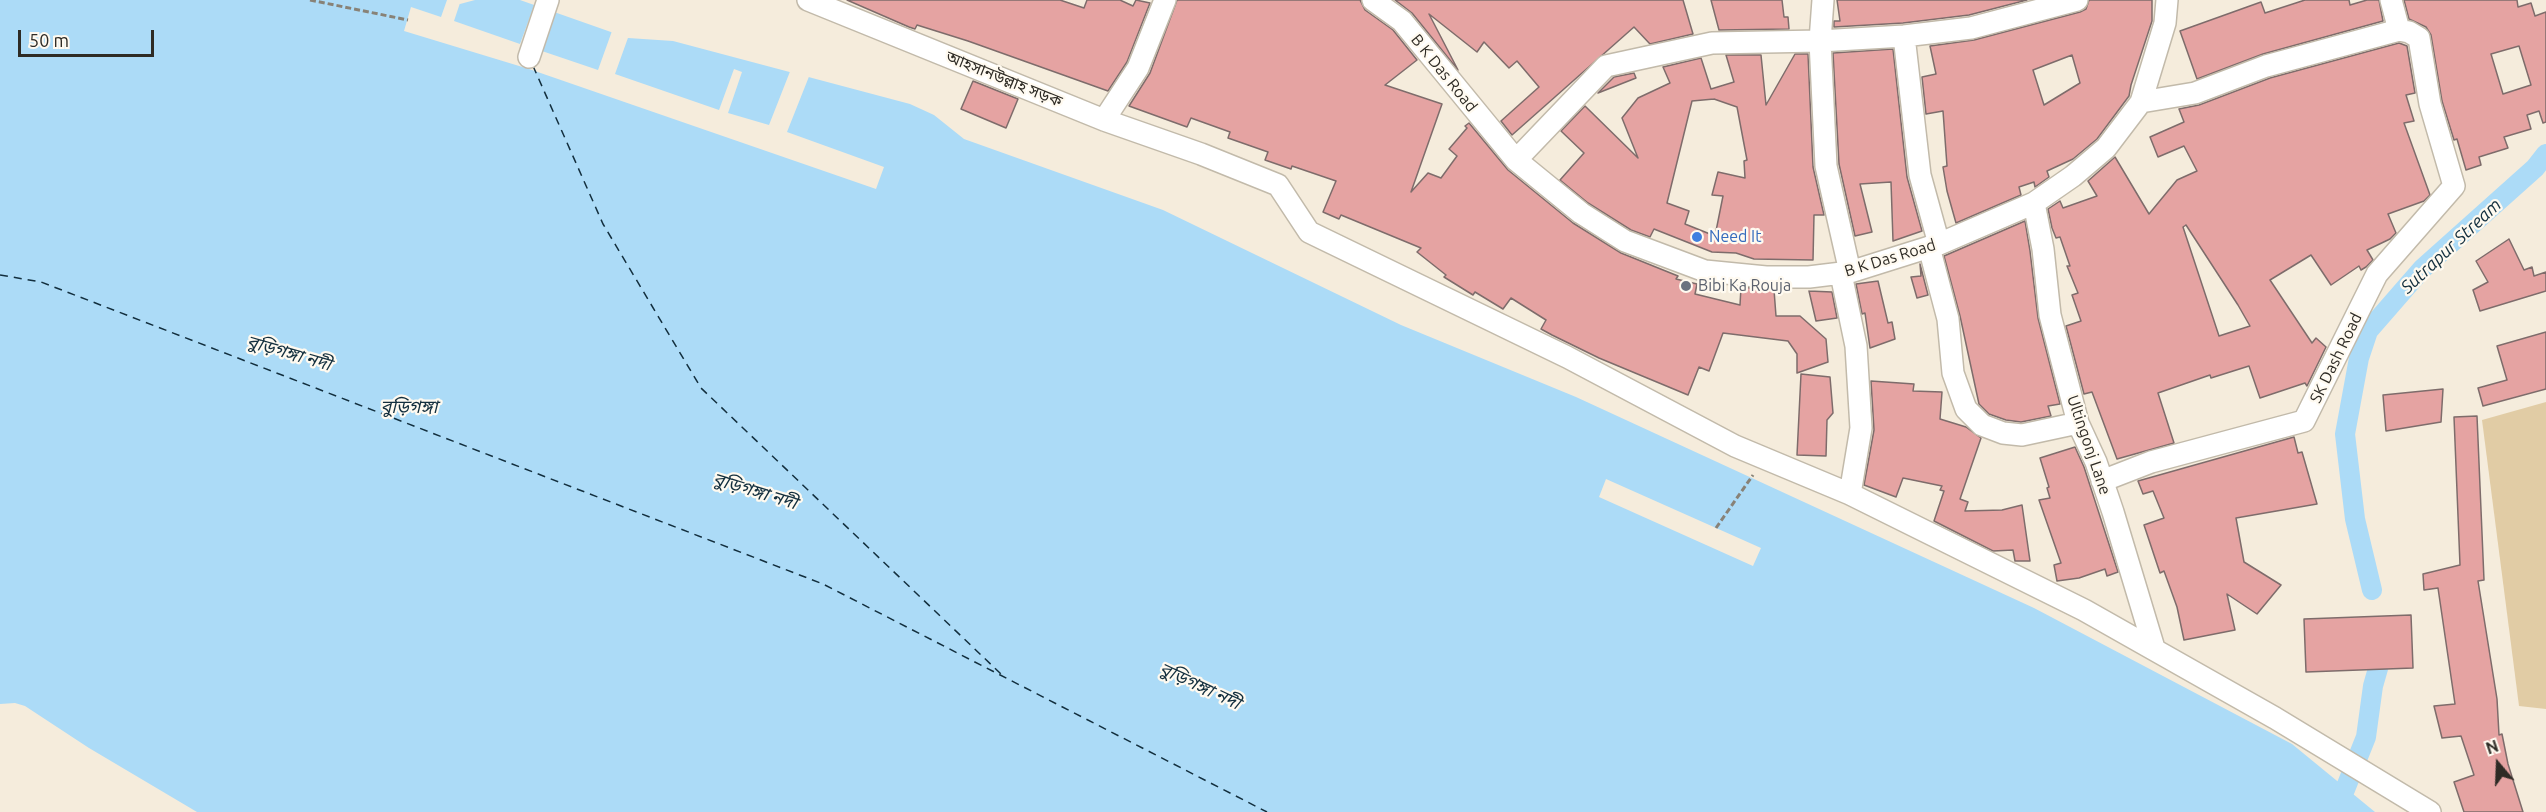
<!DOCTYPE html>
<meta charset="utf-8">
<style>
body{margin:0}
#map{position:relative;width:2546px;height:812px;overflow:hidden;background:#f5ecdc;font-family:Ubuntu,sans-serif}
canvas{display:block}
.north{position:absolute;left:2468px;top:734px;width:60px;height:60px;-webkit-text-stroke:4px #fffaf0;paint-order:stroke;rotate:341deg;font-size:16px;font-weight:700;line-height:24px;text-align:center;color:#2e2b25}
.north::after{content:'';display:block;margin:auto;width:21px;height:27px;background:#2e2b25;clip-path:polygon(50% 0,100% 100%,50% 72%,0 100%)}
.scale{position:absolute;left:18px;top:30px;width:136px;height:27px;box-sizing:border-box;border:3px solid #2e2b25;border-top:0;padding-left:8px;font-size:18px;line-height:21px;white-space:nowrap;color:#2e2b25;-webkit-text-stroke:4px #fffaf0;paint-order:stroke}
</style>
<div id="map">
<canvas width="2546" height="812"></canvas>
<div class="north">N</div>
<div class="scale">50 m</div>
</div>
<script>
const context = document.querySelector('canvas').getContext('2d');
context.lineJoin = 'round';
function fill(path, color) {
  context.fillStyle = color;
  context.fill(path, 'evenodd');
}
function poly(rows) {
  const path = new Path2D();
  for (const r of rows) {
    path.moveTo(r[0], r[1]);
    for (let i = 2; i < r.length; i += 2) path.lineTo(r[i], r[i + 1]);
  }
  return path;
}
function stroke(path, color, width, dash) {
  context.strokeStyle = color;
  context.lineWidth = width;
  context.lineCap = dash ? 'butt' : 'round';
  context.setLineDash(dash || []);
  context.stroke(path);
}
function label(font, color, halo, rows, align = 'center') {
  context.font = font + ' Ubuntu,"Noto Sans Bengali",sans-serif';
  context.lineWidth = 4.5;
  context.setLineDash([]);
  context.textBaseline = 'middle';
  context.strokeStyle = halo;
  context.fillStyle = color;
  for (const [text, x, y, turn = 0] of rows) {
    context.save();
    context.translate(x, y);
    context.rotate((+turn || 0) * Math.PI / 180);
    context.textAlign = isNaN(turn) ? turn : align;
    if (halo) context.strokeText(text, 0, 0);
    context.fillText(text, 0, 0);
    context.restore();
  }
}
fill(poly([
 [2546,402,2546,709,2519,706,2482,420]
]), '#e1cca5');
fill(poly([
 [0,0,451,0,460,4,475,0,520,0,628,38,673,41,910,104,934,115,964,139,1163,210,1401,325,1576,397,2034,608,2292,744,2375,812,197,812,89,748,25,706,15,703,0,704]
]), '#acdbf7');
fill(poly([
 [447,0,461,0,454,21,520,44,535,3,550,8,536,49,598,70,612,31,629,35,615,74,719,110,734,69,742,72,728,113,769,125,791,69,810,74,787,132,884,167,876,189,529,69,404,31,411,7,441,17],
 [1606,479,1761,548,1753,566,1599,497]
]), '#f5ecdc');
stroke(poly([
 [2372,590,2355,519,2345,434,2359,358,2368,331,2422,269,2535,168,2546,154],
 [2336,812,2366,737,2373,686,2379,665]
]), '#acdbf7', 20);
stroke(poly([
 [533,66,603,224,701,388,1001,674],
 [0,275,41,282,823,584,1267,812]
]), '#132f3e', 1.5, [8, 6]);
const building = poly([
 [847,0,1060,0,1084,8,1087,0,1120,0,1133,6,1136,0,1150,3,1127,62,1108,91,968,41,917,25,915,29,909,27,847,0],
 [1177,0,1360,0,1365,10,1393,30,1417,60,1385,85,1442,104,1411,192,1428,173,1441,178,1457,156,1449,149,1467,128,1465,126,1469,123,1508,170,1573,223,1621,253,1678,276,1676,279,1697,284,1695,294,1740,305,1741,287,1774,290,1776,316,1800,316,1826,339,1828,362,1797,373,1797,354,1788,341,1723,333,1709,371,1699,367,1688,395,1599,358,1552,335,1541,329,1546,320,1511,298,1503,309,1475,292,1473,295,1444,277,1446,275,1417,252,1421,248,1341,215,1339,219,1323,212,1336,181,1292,166,1291,169,1265,160,1268,152,1228,138,1230,132,1191,118,1187,127,1129,106,1150,73,1177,0],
 [1395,0,1683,0,1693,34,1650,44,1634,27,1512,135,1501,121,1539,87,1517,61,1509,68,1484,42,1477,52,1429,14,1458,70,1412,13,1395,0],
 [1711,0,1782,0,1784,17,1788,17,1789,29,1719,30,1711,0],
 [1837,0,2027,0,1969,15,1903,23,1834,27,1834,21,1840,21,1837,0],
 [2089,0,2152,0,2152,21,2131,85,2129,96,2097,139,2073,159,2047,171,2049,177,2035,187,2034,182,2019,187,2021,195,1956,223,1947,191,1943,167,1947,166,1943,111,1926,114,1922,77,1936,74,1930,46,1974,40,2080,12,2086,9,2089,0],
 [2072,55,2080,83,2044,105,2033,70,2072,55],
 [2305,0,2349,0,2350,5,2367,0,2379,0,2383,21,2263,54,2197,79,2180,31,2261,2,2265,13,2305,0],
 [2404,0,2517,0,2518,7,2531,3,2535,16,2546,12,2546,122,2543,123,2539,111,2527,115,2531,129,2504,137,2508,148,2479,157,2481,165,2466,170,2457,139,2454,140,2442,101,2431,35,2426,27,2409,19,2404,0],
 [2519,46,2531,85,2503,94,2491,54,2519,46],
 [2399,43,2407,46,2415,93,2406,95,2414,121,2404,123,2430,195,2424,201,2388,214,2396,233,2390,239,2367,250,2373,260,2366,267,2361,270,2359,266,2331,285,2311,255,2270,280,2312,343,2316,338,2326,347,2307,386,2305,383,2260,398,2249,366,2211,378,2210,375,2158,393,2174,443,2117,459,2092,392,2084,394,2066,326,2081,321,2072,295,2078,293,2067,266,2070,266,2060,237,2056,238,2052,228,2048,209,2060,201,2063,208,2097,196,2088,181,2115,157,2149,214,2177,180,2197,171,2184,146,2158,157,2150,137,2184,122,2179,109,2199,105,2270,78,2399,43],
 [2186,225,2238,305,2250,326,2219,336,2183,227,2186,225],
 [1893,49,1907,177,1922,231,1893,241,1891,182,1860,184,1872,232,1855,236,1839,164,1833,53,1893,49],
 [1795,54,1808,54,1813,167,1824,215,1814,215,1813,260,1754,259,1736,253,1712,252,1654,229,1650,237,1631,230,1588,203,1560,180,1584,153,1561,131,1585,106,1638,158,1622,118,1638,98,1670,83,1663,67,1701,58,1711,89,1734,82,1726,55,1761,55,1766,105,1795,54],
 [1714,99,1737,107,1747,160,1744,161,1745,178,1718,172,1712,195,1723,196,1715,236,1685,224,1689,211,1667,203,1692,101,1714,99],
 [1634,73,1636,78,1598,93,1614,77,1634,73],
 [973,81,1018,99,1006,128,961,109,973,81],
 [2025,221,2030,251,2038,318,2060,404,2048,406,2051,416,2021,422,2006,420,1989,414,1979,404,1960,316,1944,256,2025,221],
 [2509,239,2524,270,2532,267,2534,276,2546,272,2546,291,2480,311,2473,290,2488,282,2476,261,2509,239],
 [1920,264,1928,295,1917,298,1911,277,1921,276,1920,264],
 [1878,281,1888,323,1892,322,1895,339,1870,348,1865,313,1862,314,1856,284,1878,281],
 [1809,291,1832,292,1837,318,1816,321,1809,291],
 [2546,332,2546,389,2483,406,2478,388,2507,380,2497,346,2546,332],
 [1801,374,1830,377,1833,413,1827,420,1826,456,1797,455,1801,374],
 [1871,381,1914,384,1913,391,1942,392,1940,419,1966,427,1981,438,1960,499,1968,502,1965,511,2002,510,2022,505,2030,561,2015,561,2013,550,1993,551,1934,521,1944,491,1940,490,1942,486,1903,478,1896,497,1864,485,1874,430,1871,381],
 [2443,389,2441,422,2386,431,2383,395,2443,389],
 [2477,416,2484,580,2478,581,2497,699,2499,735,2502,734,2508,764,2523,812,2464,812,2454,782,2474,775,2461,736,2442,738,2434,706,2455,704,2438,588,2424,590,2423,574,2460,565,2454,417,2477,416],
 [2294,437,2298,453,2302,452,2317,504,2236,518,2244,562,2281,585,2257,614,2227,594,2235,630,2184,640,2177,607,2164,571,2160,573,2144,525,2164,518,2153,491,2143,494,2138,481,2294,437],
 [2075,447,2084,467,2118,572,2107,576,2105,569,2079,578,2057,581,2054,565,2061,563,2039,500,2050,498,2047,488,2049,487,2040,458,2075,447],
 [2411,615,2413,668,2306,672,2304,619,2411,615]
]);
fill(building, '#e5a3a2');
stroke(building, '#7e6c6b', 1.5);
const minor = poly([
 [808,0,1104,120,1201,154,1278,185,1309,232,1567,357,1735,446,1850,494,2084,610,2275,718,2430,812],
 [1373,0,1402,21,1516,160,1581,213,1625,241,1705,271,1766,277,1809,277,1850,272,1939,244,2034,203,2073,176,2106,148,2141,102,2165,23,2167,0],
 [1823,0,1820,41,1826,166,1850,272],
 [1904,36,1920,175,1939,244],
 [529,57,548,0],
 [2141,102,2195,93,2266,66,2399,30],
 [1104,120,1138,68,1165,0],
 [1516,160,1606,66,1712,43,1820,41,1904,36,1971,28,2077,0],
 [2034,203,2043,249,2050,315,2078,423,2096,462,2113,512,2154,648],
 [1929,247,1948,319,1953,373,1966,409,1982,425,2003,433,2022,435,2078,423],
 [1841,274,1856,346,1861,428,1850,494],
 [2102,481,2151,462,2304,421,2377,274,2454,186,2430,104,2419,38,2409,32,2399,30,2391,0]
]);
stroke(minor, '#c2baaa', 24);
stroke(poly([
 [310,0,408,20],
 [1716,528,1753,475]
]), '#888277', 3, [6, 3]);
stroke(minor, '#fff', 21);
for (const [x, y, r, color] of [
 [1697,237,6,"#3f7fe0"],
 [1686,286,6,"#6b7280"]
]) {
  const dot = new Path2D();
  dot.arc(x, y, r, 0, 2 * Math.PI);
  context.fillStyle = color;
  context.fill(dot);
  stroke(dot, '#fffaf0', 2);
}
label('16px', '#2e2b25', '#fffaf0', [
 ["B K Das Road",1444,73,51],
 ["আহসানউল্লাহ সড়ক",1004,79,22],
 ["B K Das Road",1890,258,-17],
 ["SK Dash Road",2336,358,-64],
 ["Ultingonj Lane",2089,445,71]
]);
label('16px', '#366cbe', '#fffaf0', [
 ["Need It",1709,237]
], 'left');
label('16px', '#5b616d', '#fffaf0', [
 ["Bibi Ka Rouja",1698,286]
], 'left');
label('italic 18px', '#132f3e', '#fffaf0', [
 ["Sutrapur Stream",2451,246,-43],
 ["বুড়িগঙ্গা নদী",289,353,16],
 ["বুড়িগঙ্গা",409,407],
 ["বুড়িগঙ্গা নদী",755,491,17],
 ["বুড়িগঙ্গা নদী",1200,686,25]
]);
</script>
